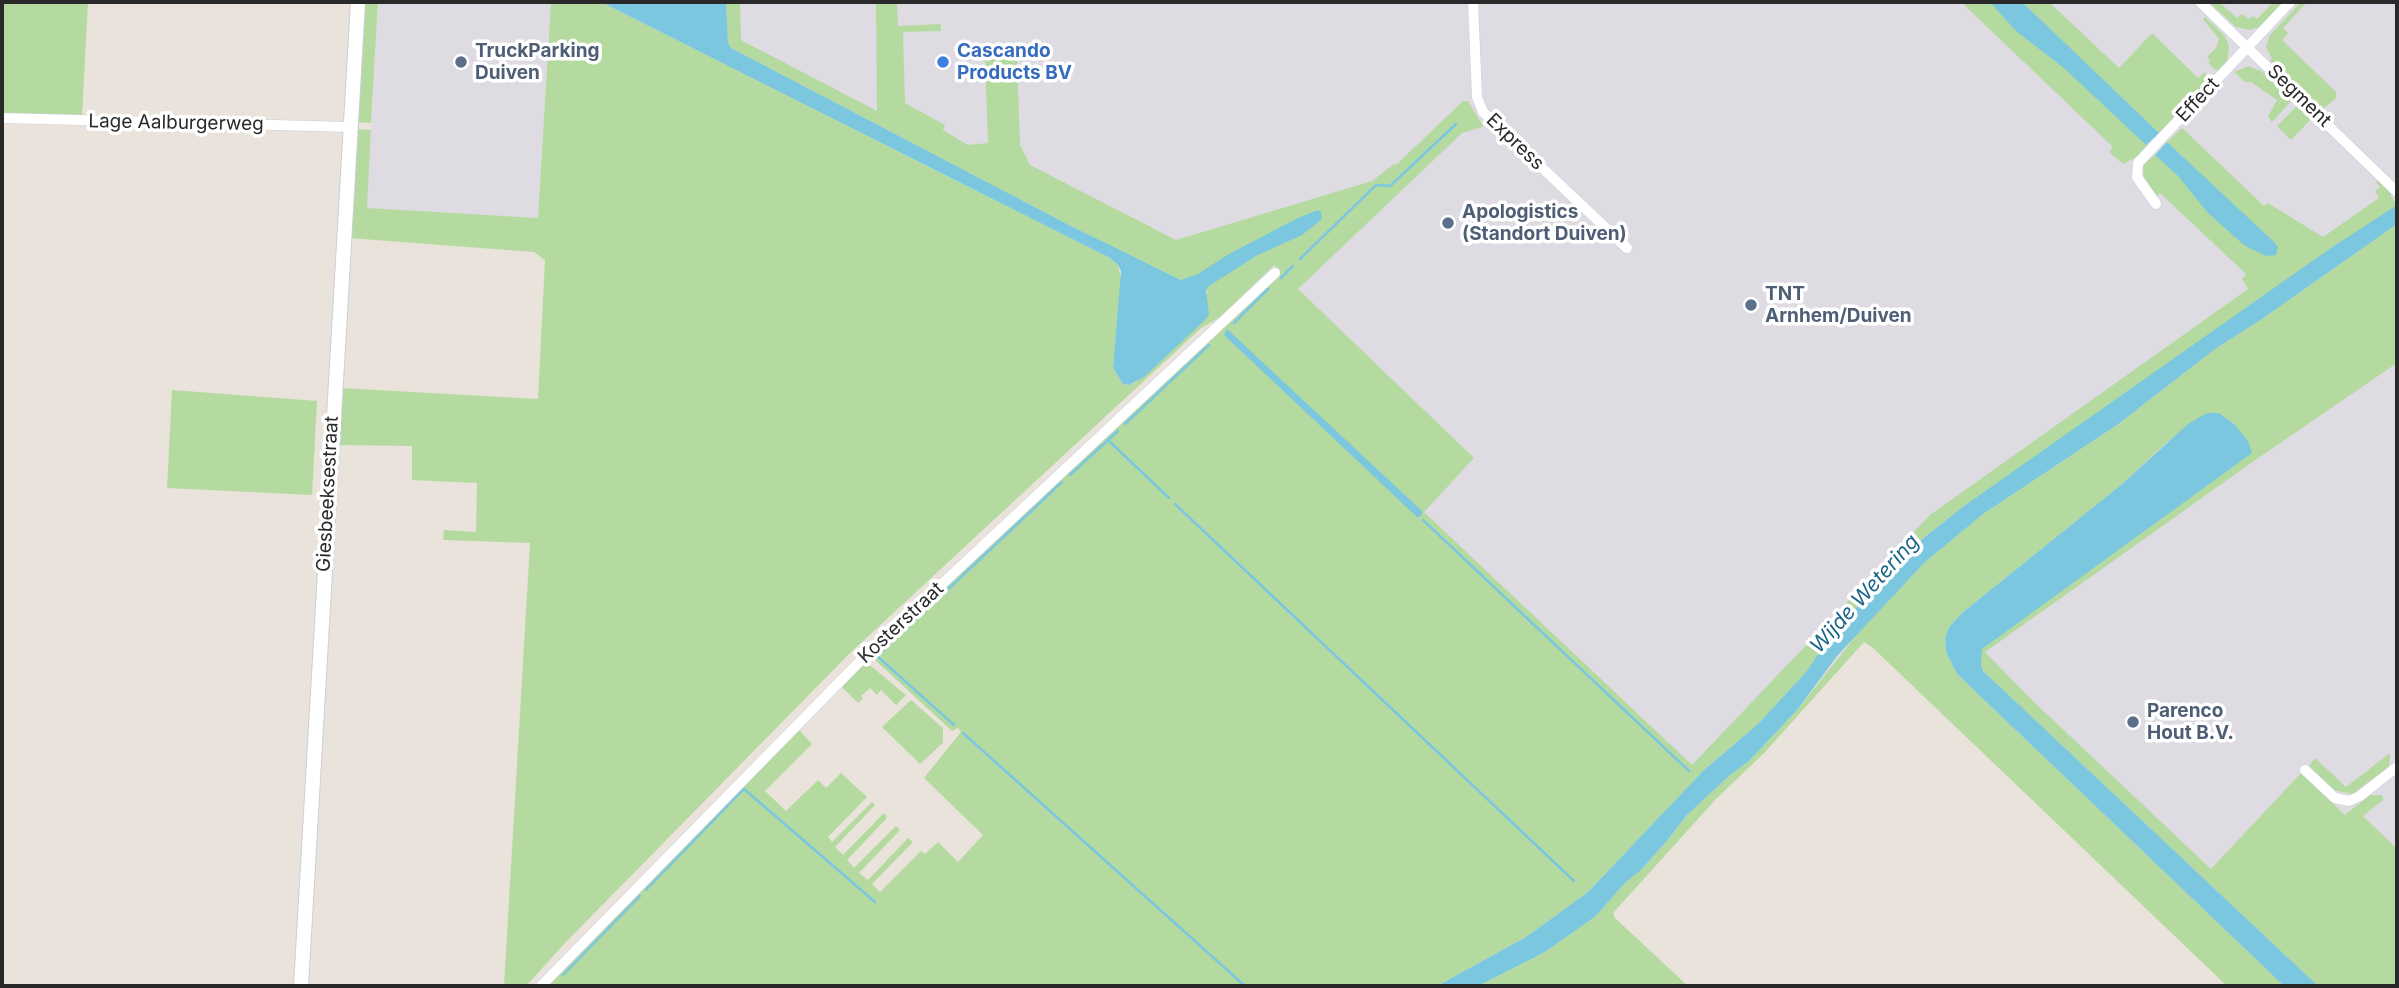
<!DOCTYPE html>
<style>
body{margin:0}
#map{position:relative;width:2399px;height:988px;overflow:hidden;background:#e9e3dc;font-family:Inter,sans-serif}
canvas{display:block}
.frame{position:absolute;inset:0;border:4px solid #292929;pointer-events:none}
</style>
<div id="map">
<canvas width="2399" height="988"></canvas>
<div class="frame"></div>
</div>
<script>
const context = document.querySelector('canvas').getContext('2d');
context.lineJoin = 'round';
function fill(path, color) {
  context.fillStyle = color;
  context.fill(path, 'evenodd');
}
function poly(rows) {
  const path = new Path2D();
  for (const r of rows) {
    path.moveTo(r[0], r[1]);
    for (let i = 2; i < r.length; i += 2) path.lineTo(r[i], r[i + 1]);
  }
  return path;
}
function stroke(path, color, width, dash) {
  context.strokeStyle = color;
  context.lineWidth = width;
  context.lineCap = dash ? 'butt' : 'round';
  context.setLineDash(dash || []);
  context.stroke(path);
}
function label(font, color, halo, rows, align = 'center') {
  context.font = font + ' Inter,sans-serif';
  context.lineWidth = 7;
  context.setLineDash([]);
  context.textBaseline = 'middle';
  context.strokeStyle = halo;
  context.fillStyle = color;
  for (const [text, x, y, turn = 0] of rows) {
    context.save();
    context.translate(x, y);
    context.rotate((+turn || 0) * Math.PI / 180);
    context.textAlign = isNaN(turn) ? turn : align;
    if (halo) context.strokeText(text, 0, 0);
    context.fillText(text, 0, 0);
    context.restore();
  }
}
fill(poly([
 [378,2,551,2,538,218,367,209],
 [607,2,2397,2,2397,986,2304,986,1965,671,2132,397,1704,785,1225,337,1171,281]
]), '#dedce2');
fill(poly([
 [2,2,88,2,82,116,2,115],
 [362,2,378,2,371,123,355,122],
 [551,2,601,2,1110,258,1118,265,1121,279,1113,368,1123,384,1129,385,1136,382,1208,293,1205,286,1181,280,1069,225,731,48,728,43,726,2,740,2,741,40,877,111,876,2,897,2,898,26,941,24,941,31,903,32,905,103,945,125,943,130,968,145,988,143,985,58,1017,56,1020,145,1030,165,1176,240,1372,181,1394,164,1396,165,1463,101,1468,101,1483,126,1482,127,1462,133,1298,289,1474,458,1424,512,1692,765,1930,515,2248,289,2242,279,2246,274,2160,193,2156,197,2144,178,2143,165,2155,155,2185,180,2203,177,2167,142,2182,128,2264,206,2268,203,2323,237,2379,198,2375,191,2380,187,2376,183,2379,179,2391,191,2391,196,2397,205,1964,506,1926,536,1892,568,1829,638,1807,671,1758,724,1703,771,1588,892,1526,937,1437,986,544,986,793,731,800,731,812,744,765,791,786,811,818,780,826,788,841,773,867,797,828,837,832,842,872,802,875,805,835,847,843,855,884,813,887,818,847,860,854,868,896,826,900,830,859,873,868,880,908,838,913,842,872,884,880,892,921,851,925,854,938,842,958,862,983,835,924,778,961,732,958,728,952,731,874,659,871,654,1281,270,1274,265,1220,317,1201,328,849,654,564,944,526,986,504,986,530,543,443,540,444,530,476,532,477,483,412,480,412,446,338,445,341,388,538,399,545,260,534,252,349,238,354,129,371,130,367,208,538,218],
 [1961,2,1993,2,2148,144,2135,158,2123,164,2109,152,2113,147],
 [2021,2,2049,2,2119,68,2152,33,2198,78,2205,72,2209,81,2159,133,2113,89,2098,79],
 [2209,2,2219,2,2237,18,2242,14,2249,19,2254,16,2257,19,2273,2,2284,2,2261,26,2250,30,2236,27],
 [2301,2,2307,2,2283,28,2288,33,2282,40,2336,92,2336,98,2323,109,2270,61,2272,59,2266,47,2270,35],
 [2205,17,2225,36,2229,46,2227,62,2219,70,2215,70,2209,64,2210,60,2207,57,2216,48,2219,39,2203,19],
 [2248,66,2261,71,2292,100,2272,122,2268,117,2277,100,2251,82,2245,82,2234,72],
 [2297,106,2311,119,2291,140,2277,126],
 [2397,224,2397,363,2251,463,1985,652,2033,701,2211,869,2301,773,2345,815,2370,795,2381,795,2384,799,2363,816,2397,849,2397,986,2318,986,1983,671,1981,665,1982,649,2234,424,2219,413,2207,413,2166,443,2121,485,1963,612,1949,627,1945,639,1946,652,1957,674,2284,986,2227,986,1872,647,1864,642,1765,752,1716,799,1613,913,1615,918,1688,986,1478,986,1545,952,1596,916,1624,884,1641,870,1666,842,1687,815,1730,775,1749,761,1798,709,1859,632,1925,562,1952,539,1983,514,2117,425,2215,349,2262,319],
 [172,390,317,401,312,495,167,488],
 [861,666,871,666,906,695,896,705,881,690,877,695,870,688,861,696,863,699,858,703,843,688,843,684],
 [911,700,943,728,943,743,920,764,882,727],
 [2390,753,2389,767,2352,794,2334,790,2309,766,2315,758,2346,787]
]), '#b4da9f');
fill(poly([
 [601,2,726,2,728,43,731,48,1069,225,1181,280,1198,274,1229,254,1298,218,1318,210,1321,212,1322,219,1302,235,1256,256,1209,286,1206,290,1209,314,1206,319,1144,377,1129,385,1123,384,1113,368,1121,271,1118,265,1110,258],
 [1990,2,2022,2,2159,133,2146,145,2065,69,2016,31],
 [2167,142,2274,242,2278,247,2276,255,2266,256,2245,246,2208,213,2178,176,2155,155],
 [2397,205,2397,224,2262,319,2215,349,2117,425,1983,514,1925,562,1837,656,1798,709,1749,761,1730,775,1687,815,1666,842,1641,870,1624,884,1596,916,1545,952,1478,986,1437,986,1526,937,1588,892,1703,771,1758,724,1807,671,1829,638,1892,568,1926,536,1964,506,2328,250],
 [1227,329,1423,512,1418,518,1224,335],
 [2207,413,2219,413,2234,424,2248,441,2252,453,1982,649,1981,665,1983,671,2318,986,2284,986,1957,674,1946,652,1945,639,1949,627,1963,612,2121,485,2188,424]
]), '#7bc7e0');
stroke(poly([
 [1300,259,1376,185,1390,186,1456,124],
 [1281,278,1293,266],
 [1234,323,1268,289],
 [1125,424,1209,345],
 [1108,440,1169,498],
 [1070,475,1118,431],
 [1175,504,1574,881],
 [1423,520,1689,771],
 [954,725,877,656,1062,482],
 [963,733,1245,986],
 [646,890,744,789,875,902],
 [563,975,640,896]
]), '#7bc7e0', 2.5);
const street = poly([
 [1473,2,1477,97,1483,112,1627,248],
 [2200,2,2397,192],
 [2,118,351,127],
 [2156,204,2137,177,2138,163,2290,2],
 [2305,770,2335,798,2349,801,2360,796,2397,767],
 [541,986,865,656,1275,273]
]);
const secondary = poly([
 [301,986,358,2]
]);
stroke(street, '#cbced9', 11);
stroke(secondary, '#cbced9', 16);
stroke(street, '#fff', 10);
stroke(secondary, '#fff', 14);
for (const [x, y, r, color] of [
 [461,62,7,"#5c6f8a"],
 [943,62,7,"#3f7fe0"],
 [1448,223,7,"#5c6f8a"],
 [1751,305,7,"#5c6f8a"],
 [2133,722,7,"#5c6f8a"]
]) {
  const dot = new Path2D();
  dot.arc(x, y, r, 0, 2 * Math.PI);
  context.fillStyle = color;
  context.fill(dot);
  stroke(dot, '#fff', 2.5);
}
label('bold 19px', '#4e5e75', '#fff', [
 ["TruckParking",475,51],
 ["Duiven",475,73],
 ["Apologistics",1462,212],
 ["(Standort Duiven)",1462,234],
 ["TNT",1765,294],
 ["Arnhem/Duiven",1765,316],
 ["Parenco",2147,711],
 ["Hout B.V.",2147,733]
], 'left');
label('bold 19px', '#366cbe', '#fff', [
 ["Cascando",957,51],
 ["Products BV",957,73]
], 'left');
label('19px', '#292929', '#fff', [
 ["Segment",2299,96,44],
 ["Effect",2198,100,-47],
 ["Lage Aalburgerweg",176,123,1],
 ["Express",1515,142,44],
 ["Giesbeeksestraat",328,494,-87],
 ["Kosterstraat",901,623,-43]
]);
label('italic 21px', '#1d6689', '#fff', [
 ["Wijde Wetering",1865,594,-48]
]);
</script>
